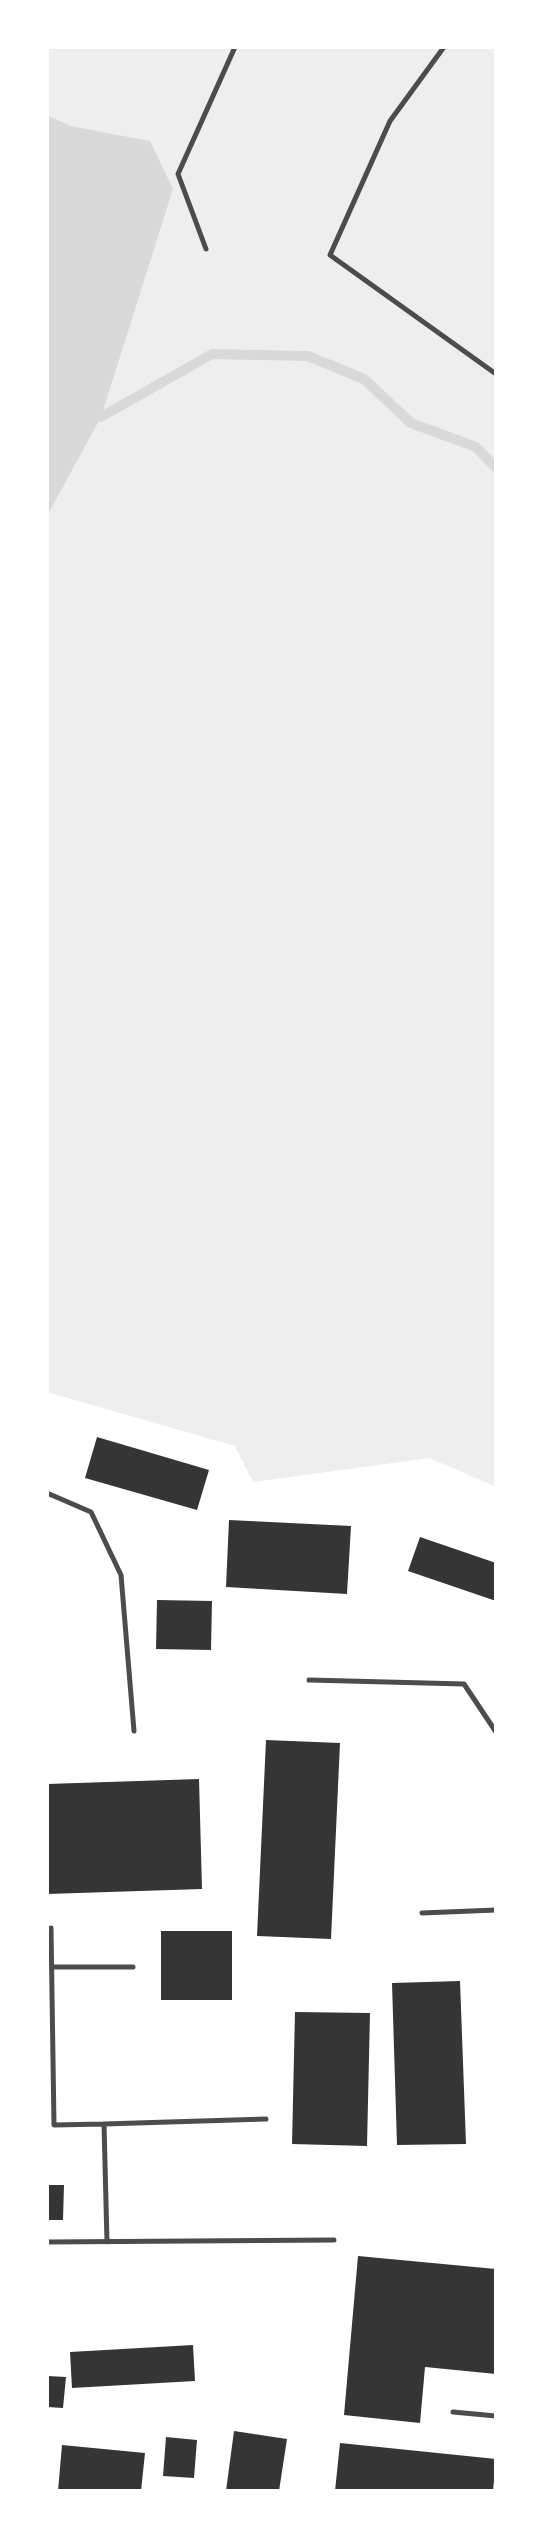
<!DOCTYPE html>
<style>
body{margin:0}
#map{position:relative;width:543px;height:2538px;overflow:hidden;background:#fff;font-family:Ubuntu,sans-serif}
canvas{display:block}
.frame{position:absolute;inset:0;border:49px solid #fff;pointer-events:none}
</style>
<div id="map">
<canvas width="543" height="2538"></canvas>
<div class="frame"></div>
</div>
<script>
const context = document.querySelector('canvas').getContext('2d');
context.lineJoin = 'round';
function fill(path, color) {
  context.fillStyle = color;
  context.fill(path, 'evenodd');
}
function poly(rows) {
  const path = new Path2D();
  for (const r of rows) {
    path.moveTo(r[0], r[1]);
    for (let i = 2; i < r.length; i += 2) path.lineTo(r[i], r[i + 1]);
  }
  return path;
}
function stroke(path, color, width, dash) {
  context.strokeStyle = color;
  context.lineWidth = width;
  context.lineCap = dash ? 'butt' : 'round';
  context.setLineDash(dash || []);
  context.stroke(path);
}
fill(poly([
 [47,47,496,47,496,1487,430,1458,253,1482,235,1446,47,1392]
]), '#eee');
fill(poly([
 [47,115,70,126,150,141,173,189,101,417,47,516]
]), '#d9d9d9');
stroke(poly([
 [89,413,101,417,212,354,308,356,364,379,411,423,476,447,496,468]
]), '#d9d9d9', 10);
fill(poly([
 [97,1437,209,1470,197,1510,85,1478],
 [229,1520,351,1526,347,1594,226,1587],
 [420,1537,496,1563,496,1601,408,1571],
 [157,1600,212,1601,211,1650,156,1649],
 [266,1740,340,1743,331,1939,257,1936],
 [199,1779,202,1889,47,1894,47,1784],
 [161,1931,232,1931,232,2000,161,2000],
 [460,1981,466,2144,397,2145,392,1983],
 [295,2012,370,2013,367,2146,292,2144],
 [47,2185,64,2185,63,2220,47,2220],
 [358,2256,496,2269,496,2374,425,2367,420,2423,344,2415],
 [193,2345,195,2381,72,2388,70,2352],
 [47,2376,66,2377,63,2408,47,2407],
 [234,2431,287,2439,279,2491,226,2491],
 [166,2437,197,2440,194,2478,163,2476],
 [340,2443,496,2459,493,2491,335,2491],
 [62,2445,145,2453,141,2491,58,2491]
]), '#353535');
stroke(poly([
 [444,47,390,121,330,255,496,374],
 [206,249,178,174,235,47],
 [47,1493,91,1512,121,1575,134,1731],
 [309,1680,464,1684,496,1732],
 [422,1913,496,1910],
 [51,1928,54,2125,104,2124],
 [52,1967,133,1967],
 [47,2242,334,2240],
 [107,2242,104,2124,266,2119],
 [453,2412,496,2416]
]), '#4c4c4c', 5);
</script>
